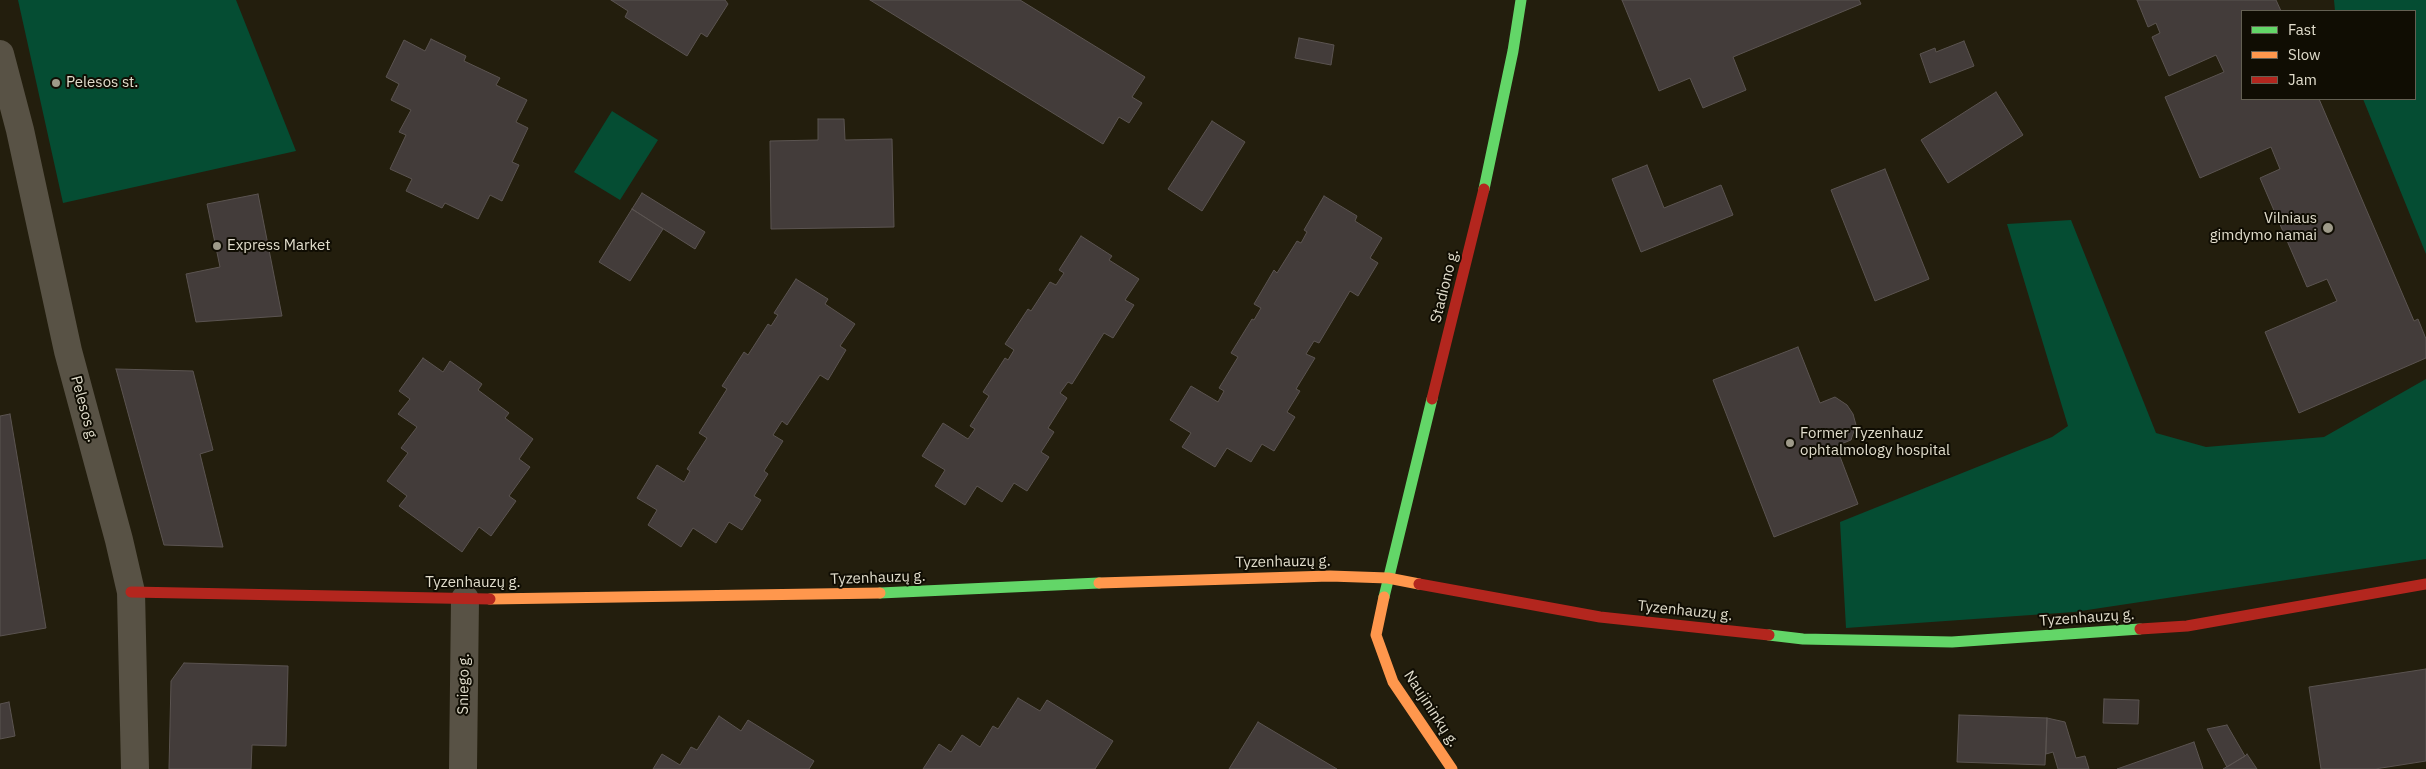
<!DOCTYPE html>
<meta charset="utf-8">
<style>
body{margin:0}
#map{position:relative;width:2426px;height:769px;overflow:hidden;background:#231e0d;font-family:"IBM Plex Sans",sans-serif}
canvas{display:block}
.legend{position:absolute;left:2241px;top:10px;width:175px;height:90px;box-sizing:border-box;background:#100d03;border:1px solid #646053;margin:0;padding:6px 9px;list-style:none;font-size:15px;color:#e1ddcc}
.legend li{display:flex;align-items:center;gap:10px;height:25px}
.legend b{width:25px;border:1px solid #646053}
</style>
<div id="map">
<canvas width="2426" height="769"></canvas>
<ul class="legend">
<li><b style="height:6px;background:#63d668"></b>Fast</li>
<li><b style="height:6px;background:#ff974d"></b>Slow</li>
<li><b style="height:6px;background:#b3261e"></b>Jam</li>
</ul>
</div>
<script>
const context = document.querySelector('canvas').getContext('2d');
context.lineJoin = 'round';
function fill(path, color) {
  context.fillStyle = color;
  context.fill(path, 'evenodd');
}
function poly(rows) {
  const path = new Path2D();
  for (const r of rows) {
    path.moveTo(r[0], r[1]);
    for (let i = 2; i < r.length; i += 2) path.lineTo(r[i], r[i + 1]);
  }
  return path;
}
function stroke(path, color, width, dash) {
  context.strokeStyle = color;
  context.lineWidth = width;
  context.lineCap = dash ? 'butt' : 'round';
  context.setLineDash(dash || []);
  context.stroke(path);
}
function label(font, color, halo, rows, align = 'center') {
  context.font = font + ' "IBM Plex Sans",sans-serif';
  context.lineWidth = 4;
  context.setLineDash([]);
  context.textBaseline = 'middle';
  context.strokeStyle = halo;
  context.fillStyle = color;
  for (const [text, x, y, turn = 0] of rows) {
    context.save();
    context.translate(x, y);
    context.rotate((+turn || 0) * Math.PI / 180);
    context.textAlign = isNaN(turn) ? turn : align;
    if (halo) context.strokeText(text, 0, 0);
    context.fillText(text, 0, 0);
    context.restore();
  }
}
fill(poly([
 [18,0,236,0,296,151,63,203],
 [2334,0,2426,0,2426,254,2363,99,2415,99,2415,11,2335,11],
 [612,111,658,140,620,200,574,172],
 [2071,220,2156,433,2206,447,2324,437,2426,379,2426,559,2074,612,1846,628,1840,522,2052,437,2068,426,2007,224]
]), '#054d33');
const building = poly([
 [611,0,725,0,728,4,707,37,701,33,687,56,625,17,628,11,611,0],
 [870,0,1020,0,1145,77,1132,97,1142,103,1129,123,1119,117,1103,144,870,0],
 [1622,0,1859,0,1861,4,1733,57,1746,90,1703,108,1690,78,1659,91,1622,0],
 [2137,0,2276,0,2281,11,2242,11,2242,99,2319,99,2414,321,2418,319,2426,339,2426,358,2299,413,2265,332,2337,301,2327,279,2307,287,2260,178,2280,169,2271,147,2200,178,2165,97,2224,72,2216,55,2169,76,2152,37,2160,33,2156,23,2148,27,2137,0],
 [1299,38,1334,45,1331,65,1295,58,1299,38],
 [431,39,466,56,464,61,500,78,496,85,527,100,516,122,528,128,512,162,519,165,502,201,490,195,478,219,445,203,442,208,406,191,412,179,390,169,406,135,399,132,411,110,391,100,399,84,386,77,404,40,425,51,431,39],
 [1964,41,1974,66,1930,83,1920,54,1935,48,1936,52,1964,41],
 [1996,92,2023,135,1948,183,1921,140,1996,92],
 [818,119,844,119,845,140,892,139,894,227,771,229,770,141,818,140,818,119],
 [1212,121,1245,142,1202,211,1168,189,1212,121],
 [1647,165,1664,208,1721,185,1733,215,1641,252,1612,179,1647,165],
 [1885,169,1929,279,1875,301,1831,190,1885,169],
 [642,193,705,232,695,249,632,209,642,193],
 [258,194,282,316,196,322,186,274,220,267,207,204,258,194],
 [1324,196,1357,216,1355,221,1382,238,1370,258,1378,263,1358,296,1350,291,1319,343,1314,341,1306,354,1315,358,1296,389,1300,391,1287,412,1295,417,1274,451,1262,444,1251,462,1227,448,1215,467,1182,447,1191,433,1170,420,1191,386,1218,402,1224,391,1219,388,1238,357,1231,353,1252,319,1254,320,1261,308,1254,304,1274,270,1277,273,1297,241,1301,243,1307,232,1304,230,1324,196],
 [632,209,663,229,630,281,599,262,632,209],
 [1081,236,1112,256,1109,260,1139,279,1125,300,1134,305,1113,338,1104,333,1072,384,1068,382,1060,393,1067,398,1048,428,1054,432,1041,452,1049,457,1027,491,1014,483,1002,502,977,486,965,505,935,486,945,470,922,456,943,423,968,439,975,429,970,426,989,396,983,392,1005,358,1008,360,1014,350,1005,344,1028,309,1031,311,1050,282,1056,285,1064,273,1059,270,1081,236],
 [796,279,828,299,825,304,855,324,840,346,846,350,828,380,820,375,787,425,782,421,773,435,783,441,764,471,768,474,754,496,761,500,742,530,729,522,716,543,693,528,681,547,648,525,657,510,637,498,657,465,684,482,690,471,687,469,707,438,699,433,727,389,722,386,744,352,748,355,768,324,771,326,778,315,774,313,796,279],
 [1798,347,1820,403,1835,397,1847,405,1853,414,1856,425,1851,440,1836,446,1858,504,1774,537,1713,380,1798,347],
 [423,358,443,372,450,361,482,384,478,390,509,413,505,418,533,439,519,459,530,467,509,496,516,501,491,536,479,527,462,552,399,506,407,496,387,481,408,453,401,448,417,427,398,414,410,399,399,391,423,358],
 [116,369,193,371,213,450,200,454,223,547,164,545,116,369],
 [10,414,46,628,0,636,0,416,10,414],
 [184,663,288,666,286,746,252,745,251,769,169,769,171,681,184,663],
 [2426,669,2426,761,2375,769,2321,769,2309,687,2426,669],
 [1018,698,1040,711,1047,700,1113,741,1095,769,923,769,939,744,951,752,962,735,980,747,993,726,998,729,1018,698],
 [2104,699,2139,700,2138,724,2103,723,2104,699],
 [9,702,15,736,0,739,0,704,9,702],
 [1959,715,2047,718,2045,765,1957,762,1959,715],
 [719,716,741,731,748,720,814,761,809,769,653,769,662,754,680,765,691,747,697,750,719,716],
 [2047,718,2065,722,2076,758,2085,756,2089,769,2058,769,2053,752,2046,754,2047,718],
 [1258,722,1337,769,1229,769,1258,722],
 [2227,725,2245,756,2227,767,2207,729,2227,725],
 [2194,742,2203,769,2117,769,2194,742],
 [2247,754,2257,769,2223,769,2245,756,2247,754]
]);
fill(building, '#433c3a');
stroke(building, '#5b5451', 1);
stroke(poly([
 [0,54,20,130,68,351,119,540,131,592,135,769],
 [463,769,465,599]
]), '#585245', 28);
stroke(poly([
 [1484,189,1513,51,1521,0],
 [880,593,1099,583],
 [1384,597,1432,399],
 [1769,635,1803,639,1952,642,2140,629]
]), '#63d668', 11);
stroke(poly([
 [1099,583,1330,576,1388,578,1419,584],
 [1384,597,1376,635,1393,682,1452,769],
 [490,599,880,593]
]), '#ff974d', 11);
stroke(poly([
 [1432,399,1484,189],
 [1419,584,1600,617,1769,635],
 [131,592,490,599],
 [2140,629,2187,626,2426,584]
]), '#b3261e', 11);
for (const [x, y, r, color] of [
 [56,83,5,"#9e9a89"],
 [2328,228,6,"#9e9a89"],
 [217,246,5,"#9e9a89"],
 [1790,443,5,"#9e9a89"]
]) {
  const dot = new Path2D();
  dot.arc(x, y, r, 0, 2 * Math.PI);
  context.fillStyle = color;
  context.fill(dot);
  stroke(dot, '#100d03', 2);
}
label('15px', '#e1ddcc', '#100d03', [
 ["Pelesos st.",66,83],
 ["Vilniaus",2317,219,"right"],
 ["gimdymo namai",2317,236,"right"],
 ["Express Market",227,246],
 ["Former Tyzenhauz",1800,434],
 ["ophtalmology hospital",1800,451]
], 'left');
label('15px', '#e1ddcc', '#100d03', [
 ["Stadiono g.",1445,286,-76],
 ["Pelesos g.",84,409,75],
 ["Tyzenhauzų g.",1283,562,-1],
 ["Tyzenhauzų g.",878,578,-2],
 ["Tyzenhauzų g.",473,583],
 ["Tyzenhauzų g.",1685,611,6],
 ["Tyzenhauzų g.",2087,618,-4],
 ["Sniego g.",464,684,-89],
 ["Naujininkų g.",1431,709,57]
]);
</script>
